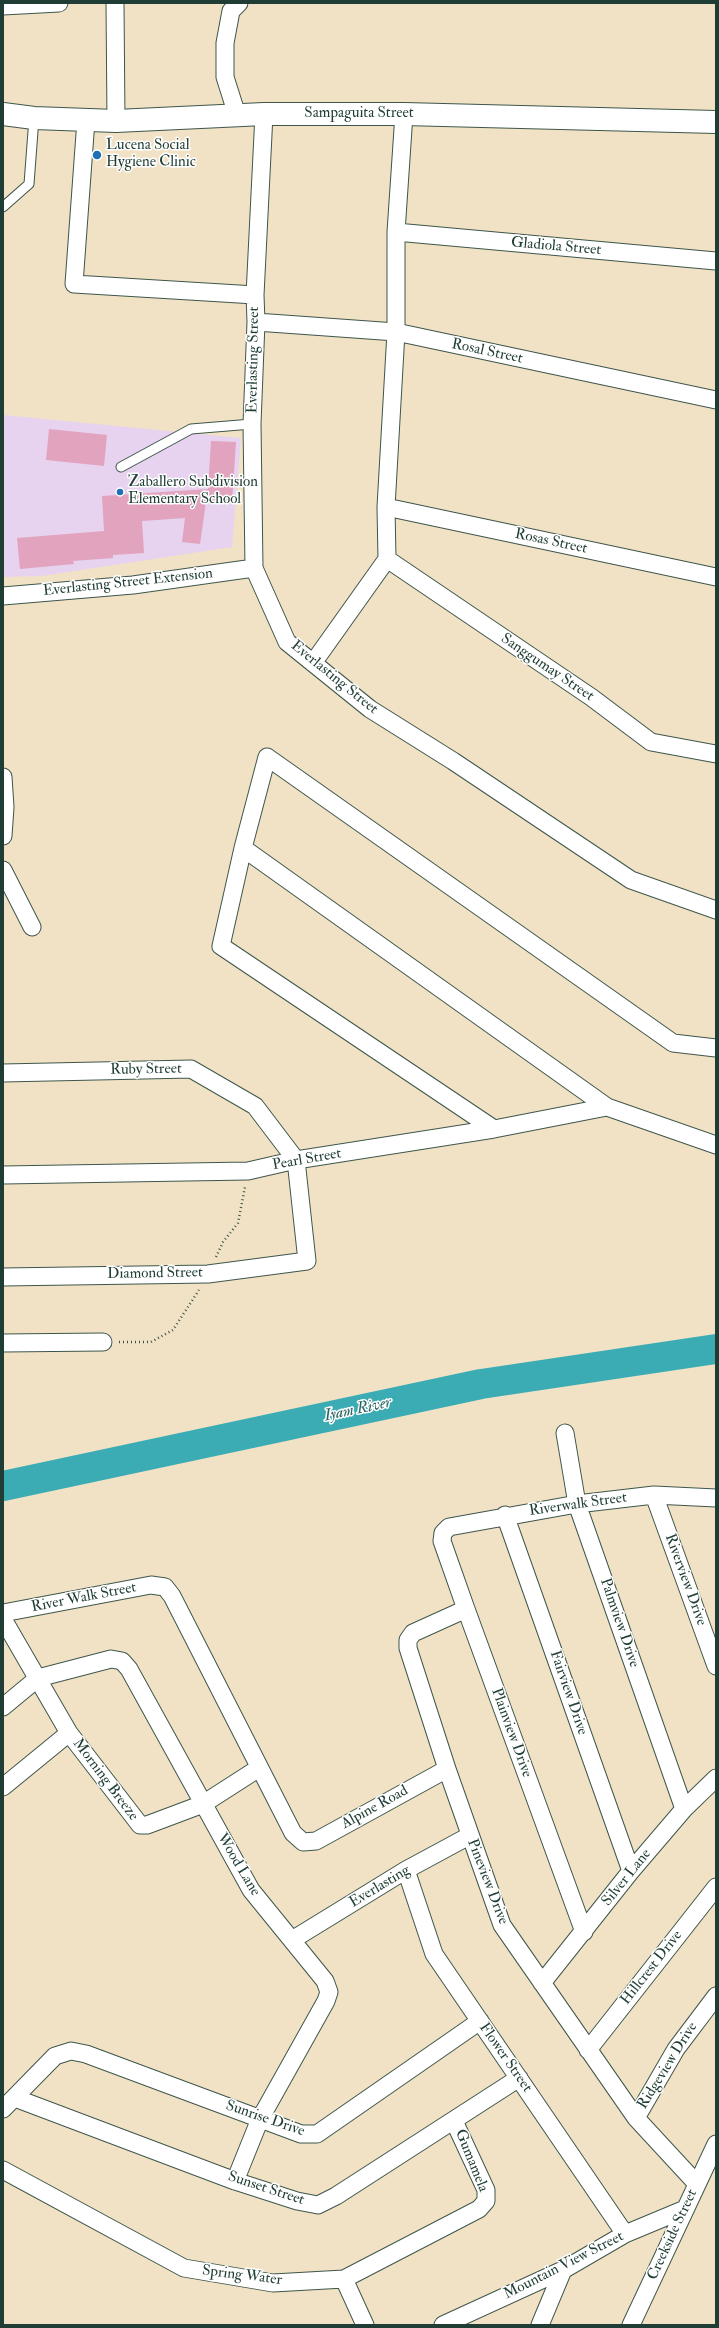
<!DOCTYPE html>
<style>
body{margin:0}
#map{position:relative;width:719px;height:2328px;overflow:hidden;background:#f1e2c6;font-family:"IM FELL Double Pica",serif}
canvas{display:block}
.frame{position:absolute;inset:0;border:4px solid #1f3d34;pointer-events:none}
</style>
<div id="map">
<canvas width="719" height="2328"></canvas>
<div class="frame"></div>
</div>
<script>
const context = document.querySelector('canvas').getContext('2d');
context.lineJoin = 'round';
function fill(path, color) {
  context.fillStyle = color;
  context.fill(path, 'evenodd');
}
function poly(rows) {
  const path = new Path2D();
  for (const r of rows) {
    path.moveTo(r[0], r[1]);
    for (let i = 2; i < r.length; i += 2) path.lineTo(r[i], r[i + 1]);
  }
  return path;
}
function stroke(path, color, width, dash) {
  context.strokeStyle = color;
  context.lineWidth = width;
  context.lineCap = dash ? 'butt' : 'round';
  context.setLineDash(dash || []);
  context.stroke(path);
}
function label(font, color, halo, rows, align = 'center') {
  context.font = font + ' "IM FELL Double Pica",serif';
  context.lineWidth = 3;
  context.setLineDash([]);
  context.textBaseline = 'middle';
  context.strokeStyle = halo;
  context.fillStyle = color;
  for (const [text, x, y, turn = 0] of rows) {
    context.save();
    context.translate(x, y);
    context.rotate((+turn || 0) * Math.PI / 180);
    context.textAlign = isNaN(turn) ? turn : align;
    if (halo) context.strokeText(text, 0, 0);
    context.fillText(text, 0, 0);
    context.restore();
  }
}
fill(poly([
 [3,415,241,438,232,547,42,576,3,577]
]), '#e7d2ef');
stroke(poly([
 [3,1486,481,1384,716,1349]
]), '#3bacb4', 30);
fill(poly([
 [49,429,107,435,104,466,46,460],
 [211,441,236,442,232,503,206,502,200,544,182,542,185,518,142,521,144,553,113,555,113,558,73,561,74,564,20,569,17,538,104,531,102,496,208,489]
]), '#e1a3be');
const service = poly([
 [3,207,29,184,34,118],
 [121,467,191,429,252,424]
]);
const minor = poly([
 [115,3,116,121],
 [3,6,59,3],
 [264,114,255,295,256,322,252,424,254,568,287,642,370,709,453,761,631,880,716,910],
 [237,115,225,77,225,43,231,11,239,3],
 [86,120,74,284,255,295],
 [396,232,716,261],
 [256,322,396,332,716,400],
 [386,507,716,577],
 [387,559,591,697,651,742,716,754],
 [3,596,133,585,254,568],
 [313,663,387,559,386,507,396,332,396,232,404,114],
 [3,777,5,807,3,836],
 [243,848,607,1107,716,1145],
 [3,870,32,927],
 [3,1073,191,1069,255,1106,296,1160,307,1261,208,1274,3,1277],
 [494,1129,221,946,243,848,267,757,673,1043,716,1048],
 [3,1175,248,1171,296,1160,494,1129,607,1107],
 [3,1343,103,1342],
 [565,1433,577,1504,684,1809],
 [654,1495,716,1666],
 [505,1515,631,1871],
 [466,1609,413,1633,408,1640,408,1648,447,1769,502,1925,636,2118,697,2184],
 [3,1613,151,1585,165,1587,172,1596,293,1833,303,1842,316,1841,447,1769],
 [3,1619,69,1733,140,1825,147,1825,203,1804,259,1768],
 [3,1707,38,1678,111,1659,122,1661,129,1669,251,1890,325,1981,329,1992,326,2001,260,2119,235,2181],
 [3,1787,69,1733],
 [406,1870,434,1954,625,2234],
 [584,1932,466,1609,442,1541,443,1533,449,1527,577,1504,654,1495,716,1498],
 [292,1940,406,1870,469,1836],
 [542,1983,631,1871,684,1809,716,1778],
 [588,2050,716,1887],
 [15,2098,235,2181,297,2201,318,2205,336,2196,519,2078],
 [3,2109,55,2056,71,2051,86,2054,301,2134,317,2134,480,2021],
 [636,2118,676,2049,716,1996],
 [3,2170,184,2268,273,2283,344,2279,479,2209,486,2201,486,2190,454,2121],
 [344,2279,365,2325],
 [443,2325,563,2270,625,2234,685,2209],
 [540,2325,563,2270],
 [631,2325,716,2144]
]);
const tertiary = poly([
 [3,114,34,118,116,121,264,114,404,114,716,122]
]);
stroke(service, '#3e564a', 11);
stroke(minor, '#3e564a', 19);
stroke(tertiary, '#3e564a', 24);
stroke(poly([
 [216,1257,223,1242,238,1223,245,1187],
 [119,1342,151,1342,173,1330,199,1290]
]), '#3e564a', 2.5, [1, 3]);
stroke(service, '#fff', 9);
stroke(minor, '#fff', 17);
stroke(tertiary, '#fff', 22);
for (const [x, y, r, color] of [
 [97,155,5,"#1f6fb2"],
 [120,492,4,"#1f6fb2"]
]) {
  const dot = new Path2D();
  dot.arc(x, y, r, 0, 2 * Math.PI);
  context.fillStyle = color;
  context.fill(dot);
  stroke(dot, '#fff', 1.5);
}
label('15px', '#1f3d34', '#fff', [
 ["Sampaguita Street",359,114],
 ["Gladiola Street",556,247,5],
 ["Rosal Street",487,352,12],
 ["Everlasting Street",254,360,-89],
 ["Rosas Street",551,542,12],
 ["Everlasting Street Extension",128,583,-6],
 ["Sanggumay Street",547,668,34],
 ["Everlasting Street",334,678,39],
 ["Ruby Street",146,1070,-1],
 ["Pearl Street",307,1160,-10],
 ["Diamond Street",155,1274,-1],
 ["Riverwalk Street",578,1505,-8],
 ["Riverview Drive",685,1580,70],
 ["River Walk Street",84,1598,-11],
 ["Palmview Drive",619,1623,71],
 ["Fairview Drive",568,1693,71],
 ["Plainview Drive",511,1733,70],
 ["Morning Breeze",105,1780,53],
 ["Alpine Road",375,1808,-29],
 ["Wood Lane",238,1865,59],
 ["Silver Lane",627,1878,-51],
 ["Pineview Drive",487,1882,69],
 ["Everlasting",380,1887,-31],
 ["Hillcrest Drive",652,1968,-52],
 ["Flower Street",505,2058,55],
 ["Ridgeview Drive",668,2066,-58],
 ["Sunrise Drive",265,2119,19],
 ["Gumamela",471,2161,68],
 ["Sunset Street",266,2189,18],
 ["Creekside Street",673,2235,-65],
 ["Mountain View Street",564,2266,-27],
 ["Spring Water",242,2276,7]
]);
label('15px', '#1f3d34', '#fff', [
 ["Lucena Social",106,146],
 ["Hygiene Clinic",106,163],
 ["Zaballero Subdivision",128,483],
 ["Elementary School",128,500]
], 'left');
label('italic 16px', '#296461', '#fff', [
 ["Iyam River",358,1410,-12]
]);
</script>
